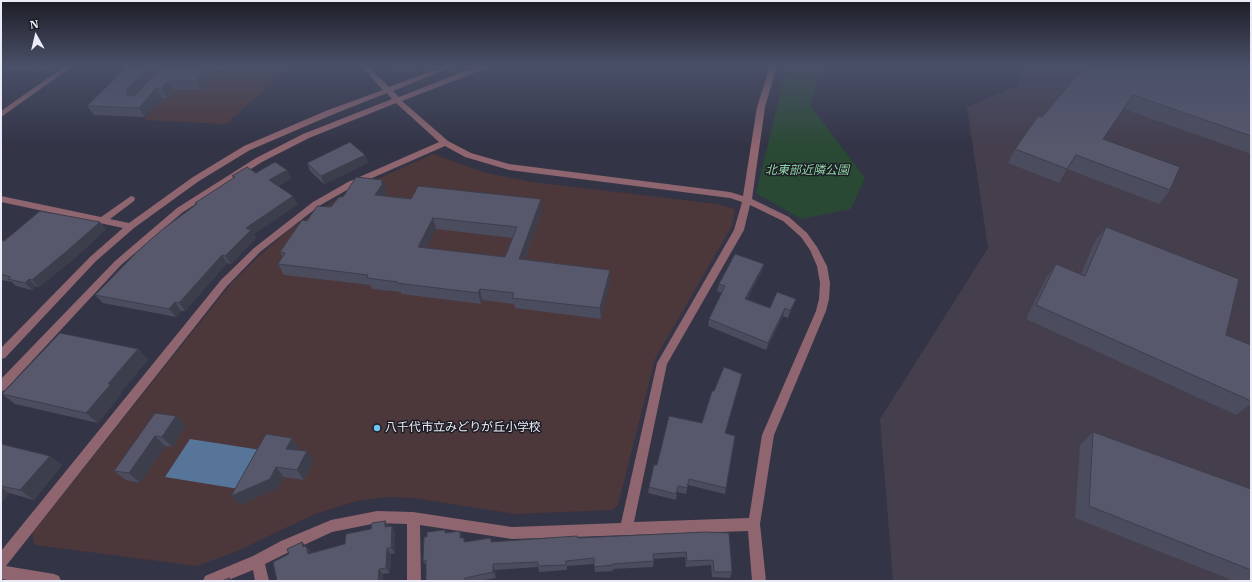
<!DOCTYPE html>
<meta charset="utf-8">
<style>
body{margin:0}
#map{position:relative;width:1252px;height:582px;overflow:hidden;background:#333446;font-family:"IBM Plex Serif",serif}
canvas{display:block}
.frame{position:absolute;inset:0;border:2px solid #ebecf8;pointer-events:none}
.north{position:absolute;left:16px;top:16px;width:40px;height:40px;-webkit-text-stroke:3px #1c1c25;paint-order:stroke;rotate:352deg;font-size:11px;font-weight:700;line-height:16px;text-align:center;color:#ebecf8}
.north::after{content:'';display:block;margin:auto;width:14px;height:18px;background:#ebecf8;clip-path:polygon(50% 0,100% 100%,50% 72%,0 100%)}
</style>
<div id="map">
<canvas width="1252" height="582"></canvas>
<div class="frame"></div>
<div class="north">N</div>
</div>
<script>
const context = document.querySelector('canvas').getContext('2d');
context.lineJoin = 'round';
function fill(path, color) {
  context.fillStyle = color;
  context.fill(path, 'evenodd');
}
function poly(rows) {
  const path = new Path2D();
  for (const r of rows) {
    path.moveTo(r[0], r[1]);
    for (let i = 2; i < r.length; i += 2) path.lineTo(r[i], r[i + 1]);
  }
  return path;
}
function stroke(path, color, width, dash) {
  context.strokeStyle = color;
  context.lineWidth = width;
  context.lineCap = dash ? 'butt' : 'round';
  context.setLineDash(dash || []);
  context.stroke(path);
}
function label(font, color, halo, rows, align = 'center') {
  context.font = font + ' "IBM Plex Serif","Noto Sans JP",serif';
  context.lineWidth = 3;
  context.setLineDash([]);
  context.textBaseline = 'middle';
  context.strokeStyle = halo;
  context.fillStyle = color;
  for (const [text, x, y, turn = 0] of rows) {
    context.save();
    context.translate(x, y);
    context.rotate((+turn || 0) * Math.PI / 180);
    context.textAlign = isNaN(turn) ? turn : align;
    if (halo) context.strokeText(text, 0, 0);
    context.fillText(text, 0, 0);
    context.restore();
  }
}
fill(poly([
 [1025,66,1251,66,1251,581,893,581,880,419,988,248,967,107,1017,86]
]), '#443e4d');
fill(poly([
 [190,66,291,66,226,124,144,120],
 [433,154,486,173,533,182,717,204,732,208,735,211,732,226,655,359,618,505,612,510,515,514,414,498,387,497,357,501,315,514,235,552,197,566,34,545,32,533,230,285,256,259,290,229,337,199,355,189]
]), '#4c373a');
fill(poly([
 [1,66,53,66,43,73,1,68],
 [787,66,822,66,810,105,865,178,851,209,801,219,756,193]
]), '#2a4934');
fill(poly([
 [190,439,261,450,239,489,165,477]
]), '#577599');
fill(poly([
 [65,66,73,66,1,117,1,111,65,66],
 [361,66,368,66,389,87,445,66,455,66,393,91,399,97,478,66,487,66,487,68,402,101,448,141,471,153,509,164,730,192,743,196,757,107,770,66,777,66,765,107,752,199,789,217,807,233,817,247,827,266,830,283,829,299,826,311,774,435,760,524,766,581,752,581,748,531,512,539,420,525,421,581,407,581,407,524,377,523,332,532,291,551,265,564,269,581,255,581,253,570,226,581,203,581,205,576,253,556,281,541,331,520,377,511,413,512,512,527,621,523,657,363,734,230,742,202,730,198,509,170,465,157,445,146,354,186,319,206,260,252,227,286,6,566,54,574,59,576,61,581,14,581,1,579,1,551,221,280,254,248,313,202,348,182,439,142,396,103,309,138,262,162,183,212,121,265,5,390,1,392,1,379,115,261,177,208,256,158,303,134,392,99,387,93,334,114,250,150,199,181,134,228,96,261,5,358,1,359,1,348,90,257,123,228,1,202,1,196,101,217,131,196,134,197,135,199,134,201,110,219,129,223,193,177,244,146,328,110,383,90,361,66],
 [750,205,783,221,801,237,810,250,817,266,820,283,819,299,816,311,762,435,749,518,634,522,667,364,744,230,750,205]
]), '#8f656f');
fill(poly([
 [128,66,221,66,201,90,174,90,167,98,162,98,145,117,94,115,87,106],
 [393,66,418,66,400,72],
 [1251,66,1251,154,1124,109,1103,139,1170,190,1159,204,1067,169,1059,183,1008,163,1015,149,1042,117],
 [365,155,368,163,324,184,310,171,307,163],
 [287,170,291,178,278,186,298,204,254,234,256,238,231,264,227,263,185,311,181,311,176,317,103,303,95,295,196,204,195,203,234,178,232,176],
 [387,191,386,192,387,194,386,196,542,210,525,259,610,270,610,281,601,319,515,308,514,304,482,300,481,304,401,294,401,292,372,289,370,285,284,275,278,264,282,257,280,252,307,221,331,207,343,197],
 [436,229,513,238,505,257,426,248],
 [1106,227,1226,335,1251,345,1251,404,1236,415,1026,319,1046,278,1056,264,1081,274,1095,241],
 [106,229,75,258,39,287,36,286,32,290,16,286,12,282,1,280,1,240,4,241],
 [764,264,762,271,747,299,770,308,793,306,788,318,783,316,766,350,708,326,709,319,722,293,717,291,719,284],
 [138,349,148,360,120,393,121,394,98,423,15,404,2,394],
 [740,381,725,434,726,488,725,494,688,485,686,494,677,492,676,500,648,493,649,487,657,465,702,423],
 [176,416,186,426,172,447,165,446,140,483,126,480,114,471],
 [1093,432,1251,489,1251,581,1234,581,1075,518,1080,445],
 [292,438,299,448,298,450,314,461,304,480,284,477,278,488,240,505,231,496],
 [1,444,62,465,34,500,9,493,1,503],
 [385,521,389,526,395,532,395,553,391,554,390,573,383,574,383,581,277,581,289,554,302,542,311,552,311,553,345,544],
 [460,531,462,538,466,542,493,542,705,532,732,572,730,578,712,577,711,565,686,567,685,557,654,559,653,567,613,569,613,571,595,572,594,564,567,566,567,570,539,572,538,567,495,570,496,578,478,581,426,581,426,566,423,561,447,533]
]), '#4b4c5d');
fill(poly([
 [150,66,164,66,133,105,127,96,127,89],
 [209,66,221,66,201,90,196,81],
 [398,66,418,66,400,72],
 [169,80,174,90,167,98,162,88],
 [156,88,162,98,145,117,139,108],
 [1133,95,1124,109,1094,153,1103,139],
 [365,155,368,163,324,184,321,176],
 [287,170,291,178,273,189,269,180],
 [383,180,387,191,386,192,387,194,379,206,375,195],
 [293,196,298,204,254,234,256,238,231,264,225,256,246,228],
 [541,199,542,210,521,270,519,259],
 [433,218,436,229,421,258,418,247],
 [100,222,106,229,75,258,39,287,32,280],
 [222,255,227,263,185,311,179,303],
 [764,264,762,271,743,306,745,299],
 [610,270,610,281,601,319,600,308],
 [29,279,36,286,32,290,25,283],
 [480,289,482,300,481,304,478,293],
 [796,299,793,306,788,318,790,311],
 [175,302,181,311,176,317,169,309],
 [785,308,783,316,766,350,768,343],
 [138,349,148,360,120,393,121,394,98,423,86,413,108,384],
 [176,416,186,426,172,447,162,437],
 [155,436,165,446,140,483,129,473],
 [292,438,299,448,294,458,286,449],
 [307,451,314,461,304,480,297,470],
 [50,456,62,465,34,500,20,490],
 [276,467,284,477,278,488,240,505,231,496],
 [1,488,9,493,1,503],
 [385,521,389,527,385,527],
 [392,526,395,532,395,553,391,548],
 [460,531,462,537,463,544,460,538],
 [302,542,311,552,313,560,308,554,303,547],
 [387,548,391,554,390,573,386,568],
 [493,564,495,570,496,578,493,572],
 [379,569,383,574,383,581,378,581],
 [229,578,234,581,230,581]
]), '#3d3e4c');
const building = poly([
 [128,66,150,66,127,89,127,96,135,95,163,66,209,66,196,81,169,80,162,88,156,88,139,108,87,106,128,66],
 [1085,66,1251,66,1251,136,1133,95,1103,139,1180,167,1170,190,1076,155,1067,169,1015,149,1038,116,1042,117,1085,66],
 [350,142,365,155,321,176,307,163,350,142],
 [275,162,287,170,269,180,293,196,246,228,251,230,225,256,222,255,179,303,175,302,169,309,95,295,139,250,163,229,197,204,195,203,235,177,232,176,247,167,256,173,275,162],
 [356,177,383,180,381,183,383,183,375,195,411,199,418,186,541,199,519,259,610,270,600,308,512,298,514,293,480,289,478,293,397,283,398,282,367,278,368,275,278,264,285,253,280,252,302,220,307,221,317,206,331,207,339,197,343,197,356,177],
 [433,218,517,227,505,257,418,247,433,218],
 [40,211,100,222,68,250,32,280,29,279,25,283,8,279,11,277,1,274,1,240,4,241,40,211],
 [1106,227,1239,279,1226,335,1251,345,1251,401,1036,305,1056,264,1085,276,1106,227],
 [735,254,764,264,745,299,770,308,777,292,796,299,790,311,785,308,768,343,709,319,725,286,719,284,735,254],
 [60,333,138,349,108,384,111,384,86,413,2,394,60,333],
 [724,367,742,374,725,433,735,436,726,488,689,479,687,488,678,486,676,494,649,487,654,465,657,465,669,416,702,423,712,391,714,391,724,367],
 [155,413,176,416,162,437,155,436,129,473,114,471,155,413],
 [1093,432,1251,489,1251,570,1089,506,1093,432],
 [266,434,292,438,286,449,307,451,297,470,276,467,270,479,231,496,266,434],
 [1,444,50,456,20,490,1,486,1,444],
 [385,521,385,527,392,526,391,548,387,548,386,568,379,569,378,581,277,581,273,562,289,554,287,549,302,542,303,547,306,546,308,554,345,544,346,534,371,529,372,523,385,521],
 [445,530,445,533,460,531,460,538,464,538,464,542,491,538,491,542,577,536,578,538,705,532,729,533,732,572,714,572,713,560,687,561,686,552,653,554,654,561,613,564,613,565,594,567,594,558,566,561,566,565,538,566,538,562,493,564,493,572,465,578,465,581,426,581,426,560,423,561,424,537,427,537,427,532,445,530],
 [229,578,230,581,222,581,229,578]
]);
fill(building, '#57586c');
stroke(building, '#3d3e4c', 1);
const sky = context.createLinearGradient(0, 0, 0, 147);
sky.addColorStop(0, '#1c1d26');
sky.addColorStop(0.45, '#4a5068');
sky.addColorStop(1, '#4a506800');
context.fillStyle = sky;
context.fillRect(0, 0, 1252, 147);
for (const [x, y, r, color] of [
 [377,428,4,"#70c2f4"]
]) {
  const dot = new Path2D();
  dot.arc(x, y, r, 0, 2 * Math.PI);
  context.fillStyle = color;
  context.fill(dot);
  stroke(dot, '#1c1c25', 1.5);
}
label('italic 12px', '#91d6a6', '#1c1c25', [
 ["北東部近隣公園",807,171]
]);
label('12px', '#ebecf8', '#1c1c25', [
 ["八千代市立みどりが丘小学校",385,428]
], 'left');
</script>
